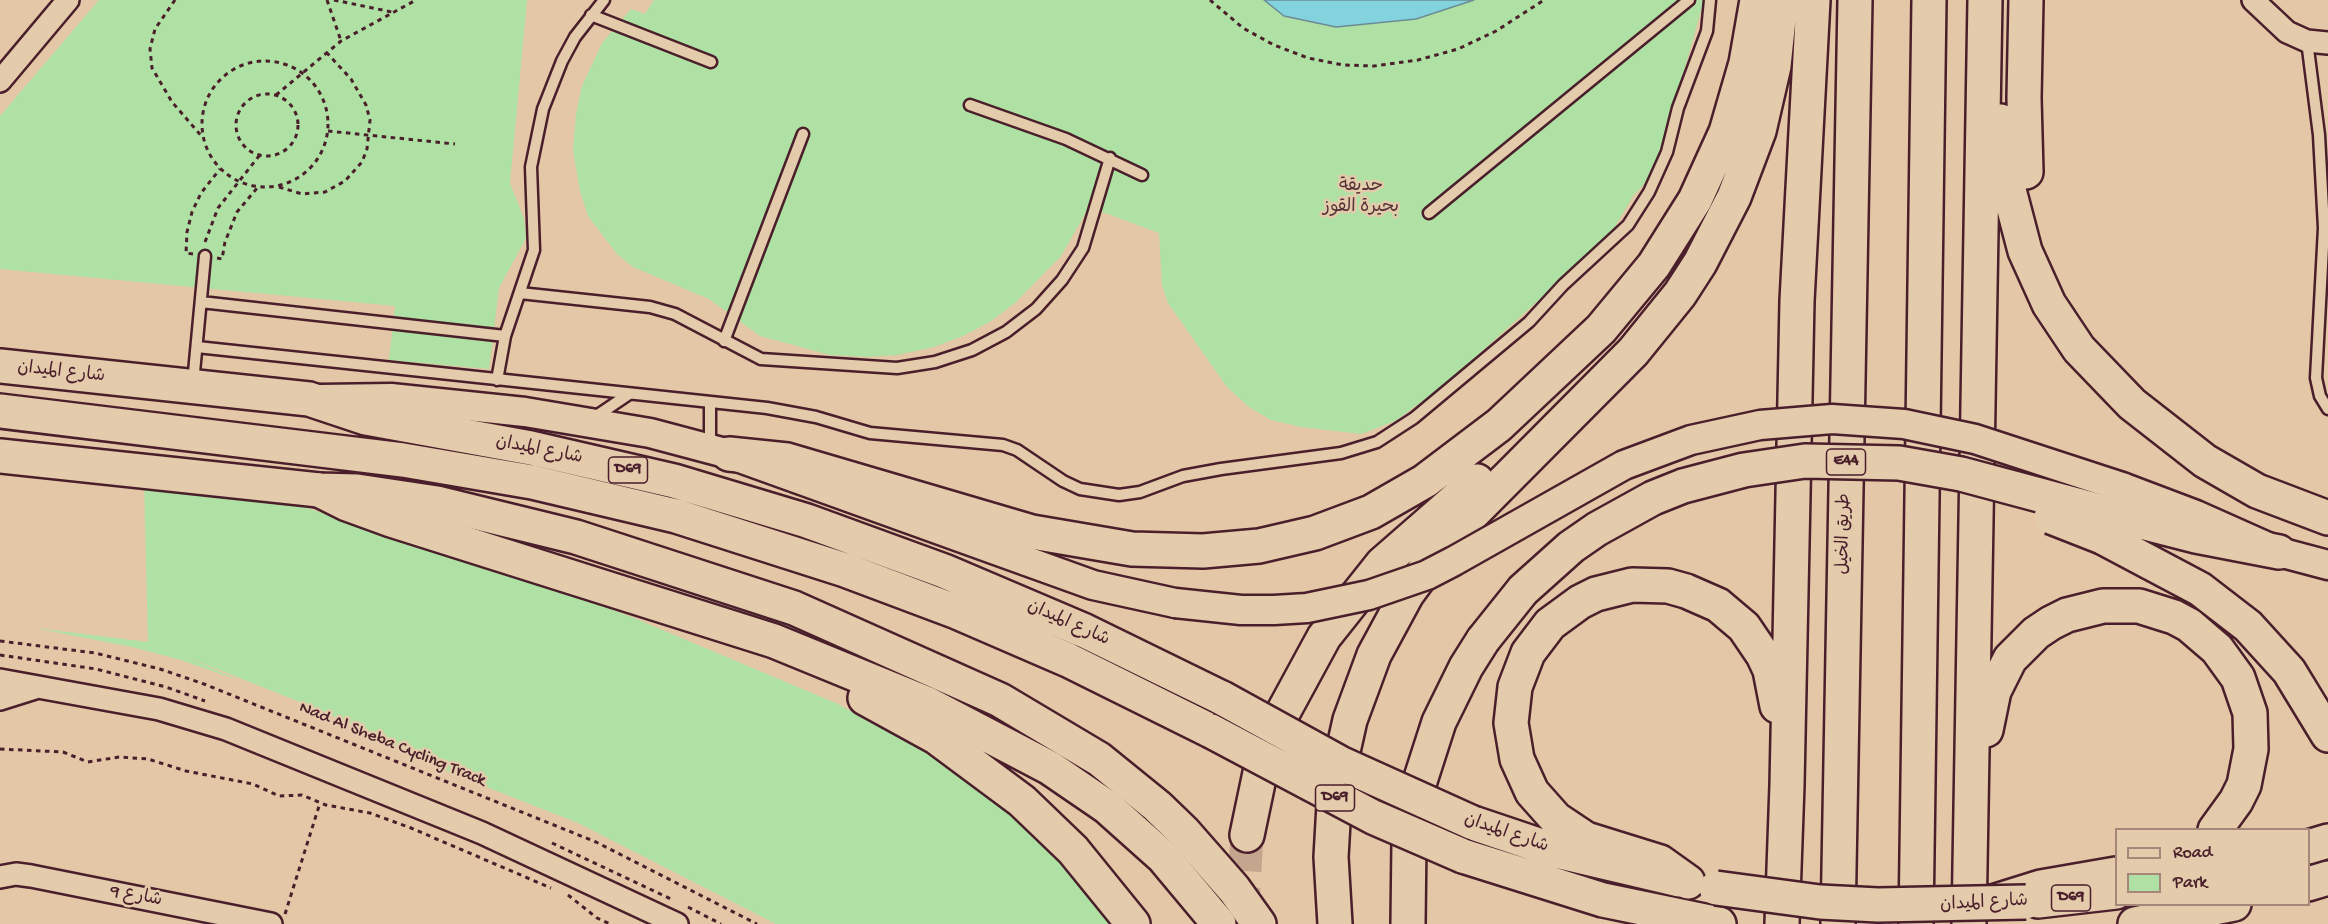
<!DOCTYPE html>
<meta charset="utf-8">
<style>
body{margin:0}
#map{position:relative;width:2328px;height:924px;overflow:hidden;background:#e3c7a6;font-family:"Gochi Hand",sans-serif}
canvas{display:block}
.legend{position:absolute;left:2115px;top:828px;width:195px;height:78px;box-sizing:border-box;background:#e3cbab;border:2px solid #a68678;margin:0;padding:8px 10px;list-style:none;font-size:18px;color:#4a1f2b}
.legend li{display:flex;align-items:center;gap:12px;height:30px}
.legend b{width:30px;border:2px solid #a68678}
</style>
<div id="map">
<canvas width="2328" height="924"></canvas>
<ul class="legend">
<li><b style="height:8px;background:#e3cbab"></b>Road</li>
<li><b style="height:16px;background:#aee1a3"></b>Park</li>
</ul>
</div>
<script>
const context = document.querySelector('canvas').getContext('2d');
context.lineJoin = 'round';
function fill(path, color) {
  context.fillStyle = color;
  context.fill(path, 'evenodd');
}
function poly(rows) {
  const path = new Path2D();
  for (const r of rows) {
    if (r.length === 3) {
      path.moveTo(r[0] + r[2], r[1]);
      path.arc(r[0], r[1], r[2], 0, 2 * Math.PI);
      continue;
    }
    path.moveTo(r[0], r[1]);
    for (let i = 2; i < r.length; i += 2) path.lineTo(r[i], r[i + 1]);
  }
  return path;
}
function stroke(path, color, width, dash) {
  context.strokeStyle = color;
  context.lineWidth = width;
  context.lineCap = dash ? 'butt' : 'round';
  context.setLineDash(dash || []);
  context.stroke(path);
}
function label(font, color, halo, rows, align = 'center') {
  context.font = font + ' "Gochi Hand","Playpen Sans Arabic",sans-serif';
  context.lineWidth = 5;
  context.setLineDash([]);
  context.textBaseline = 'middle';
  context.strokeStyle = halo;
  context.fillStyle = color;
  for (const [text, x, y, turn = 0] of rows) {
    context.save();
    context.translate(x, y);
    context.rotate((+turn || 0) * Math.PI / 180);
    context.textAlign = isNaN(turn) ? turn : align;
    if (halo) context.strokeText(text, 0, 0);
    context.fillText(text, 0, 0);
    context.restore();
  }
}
fill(poly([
 [99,0,527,0,510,183,524,219,526,238,499,288,489,369,389,360,395,306,0,269,0,116],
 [654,0,1704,0,1659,159,1650,178,1633,196,1609,237,1442,387,1395,421,1361,434,1301,427,1271,420,1249,407,1227,387,1168,303,1162,285,1159,233,1089,207,1061,256,1015,303,991,321,963,336,934,347,897,355,866,357,830,355,760,336,709,299,633,267,617,254,588,216,580,191,573,151,576,114,582,86,602,43,631,9,645,14],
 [144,480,296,504,389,536,514,573,634,618,838,704,978,782,1055,851,1112,924,776,924,578,823,451,773,320,710,187,657,238,680,181,660,132,647,35,628,148,642]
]), '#aee1a3');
const water = poly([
 [1264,0,1474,0,1416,19,1336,27,1284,16,1264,0]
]);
fill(water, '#83d3de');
stroke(water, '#6c8b96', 1.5);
stroke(poly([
 [1242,920,1247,835]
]), '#c4a58d', 33, [33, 16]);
const service = poly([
 [591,15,711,62],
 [2307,41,2319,135,2324,228,2316,378,2320,396,2328,409],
 [970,105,1066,139,1142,175],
 [1429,213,1689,0],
 [520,293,650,307,675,314,761,359,897,368,935,362,972,350,1006,332,1036,309,1062,280,1083,248,1110,158],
 [201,302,505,336],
 [724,341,803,134],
 [197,347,767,408,816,417,870,433,1003,445,1017,450,1063,481,1080,489,1119,495,1140,492,1183,476,1221,469,1341,453,1377,442,1414,418,1529,322,1563,285,1628,225,1649,192,1667,152,1678,108,1707,31,1710,0],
 [497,380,505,336,534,250,531,167,543,109,562,61,575,37,604,0],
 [193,383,205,256],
 [592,419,629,394],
 [710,448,710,404]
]);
const minor = poly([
 [2253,0,2287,32,2307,41,2328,43],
 [0,81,68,0],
 [0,680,159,709,226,729,482,833,677,924],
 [0,699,35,688],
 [0,877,16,874,31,876,271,924]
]);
const secondary = poly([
 [320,399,391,398,525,412,650,433,729,454,1093,585,1175,603],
 [2122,487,2196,515,2279,552,2328,565]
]);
const primary = poly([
 [0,366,309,399,366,418,531,448,674,481,807,521,944,571,1085,631,1222,698],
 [0,411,403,460,532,482,676,516,845,570,957,612,1068,660,1211,731],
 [0,456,319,490,357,491,437,503,576,537,794,608,1000,700,1099,759,1157,806,1184,832,1234,889,1259,924],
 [1473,823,1556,851,1679,880],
 [2308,847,2328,841],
 [1463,856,1603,900,1719,924],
 [2308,884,2328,878],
 [2038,901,2116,892],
 [2135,924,2234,904]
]);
const motorway = poly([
 [2026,0,2024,98,2026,172],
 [2001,121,2009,190,2025,251,2049,304,2079,349,2132,404,2205,461,2257,491,2328,518],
 [729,454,787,460,1032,532,1132,549,1203,551,1259,546,1315,533,1371,512,1425,481,1499,425,1601,329,1654,265,1695,200,1726,132,1746,63,1757,0],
 [319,490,347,504,391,520,774,641,928,704,1050,768,1107,807,1163,857,1219,924],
 [2114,515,2196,536,2279,552],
 [2102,537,2200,589,2248,626,2289,671,2328,735],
 [865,698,936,737,1022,801,1073,850,1133,924],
 [1986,730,1994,691,2010,659,2036,633,2051,623,2067,615,2103,606,2139,606,2174,617,2189,625,2217,649,2238,678,2250,713,2251,749,2244,785,2236,801,2215,830],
 [1247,835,1260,773,1280,718,1324,637,1382,564,1477,481],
 [1688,882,1660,862,1586,839,1556,819,1532,792,1517,759,1511,723,1515,687,1528,653,1550,624,1580,602,1596,594,1632,585,1668,586,1686,591,1718,605,1744,627,1763,655,1770,670,1777,706],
 [1993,902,2041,887,2116,874],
 [1335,924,1331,857,1335,787,1350,720,1374,655,1407,594,1448,538,1633,352,1680,294,1700,263,1734,197,1759,131,1774,66,1781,0],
 [1408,924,1409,841,1420,781,1439,722,1466,667,1483,640],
 [1782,924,1787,785,1797,301,1813,0],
 [1838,924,1855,0],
 [1916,924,1929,0],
 [1969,924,1985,0]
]);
stroke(service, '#4a1f2b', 15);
stroke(minor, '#4a1f2b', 26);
stroke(secondary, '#4a1f2b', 33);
stroke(primary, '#4a1f2b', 38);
stroke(motorway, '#4a1f2b', 38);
stroke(poly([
 [175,0,155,29,150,49,152,68,172,102,204,139],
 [327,0,341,41],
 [334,0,392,12],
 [1210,0,1243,28,1274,45,1308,58,1343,65,1374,66,1418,60,1458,49,1496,31,1544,0],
 [265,124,63],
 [267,125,31],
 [276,95,341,41,416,0],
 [328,131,455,144],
 [279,187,302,194,325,192,345,181,362,162,367,149,370,120,366,105,351,79,327,53],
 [205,242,218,208,259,156],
 [193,254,186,253,187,232,192,212,201,193,220,169],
 [217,258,222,259,225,242,237,212,258,187],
 [0,641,95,653,160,669,204,684,596,842,757,924],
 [0,655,96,669,166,687,205,701],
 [0,749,63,752,88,762,119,757,148,759,186,771,253,784,279,796,302,795,326,805,370,813,411,828,551,888],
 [552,843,671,899],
 [568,895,597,918,610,924],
 [688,907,721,924],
 [285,914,320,803]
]), '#4a1f2b', 3, [4.5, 4.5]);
stroke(service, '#e3cbab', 10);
stroke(minor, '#e3cbab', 21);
stroke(secondary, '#e3cbab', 28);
stroke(primary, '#e3cbab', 33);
stroke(motorway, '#e3cbab', 33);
const secondaryBridge = poly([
 [1175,603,1241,610,1274,610,1307,608,1369,595,1427,575,1454,561,1624,465,1691,440,1760,425,1832,419,1904,424,1975,439,2122,487]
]);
const primaryBridge = poly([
 [1222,698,1340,763,1473,823],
 [1211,731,1373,817,1463,856],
 [1716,888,1820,902,1878,905,2026,902]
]);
const motorwayBridge = poly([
 [2051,517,2102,537],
 [1483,640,1523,590,1571,547,1597,529,1653,498,1683,486,1744,470,1805,461,1899,463,1961,474,2114,515]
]);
stroke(secondaryBridge, '#4a1f2b', 33, []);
stroke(primaryBridge, '#4a1f2b', 38, []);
stroke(motorwayBridge, '#4a1f2b', 38, []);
stroke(secondaryBridge, '#e3cbab', 28);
stroke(primaryBridge, '#e3cbab', 33);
stroke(motorwayBridge, '#e3cbab', 33);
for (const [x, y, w] of [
 [1846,462,39],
 [628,470,39],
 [1335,798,39],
 [2071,898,39]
]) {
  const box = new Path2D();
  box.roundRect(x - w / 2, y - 13, w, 26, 4.5);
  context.fillStyle = '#e3cbab';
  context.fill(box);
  stroke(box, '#4a1f2b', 1.5);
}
label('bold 16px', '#4a1f2b', null, [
 ["E44",1846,462],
 ["D69",628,470],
 ["D69",1335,798],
 ["D69",2071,898]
]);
label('18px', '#543237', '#e3cbab', [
 ["حديقة",1361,187],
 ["بحيرة القوز",1361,208]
]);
label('18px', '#4a1f2b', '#e3cbab', [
 ["شارع الميدان",61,373,6],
 ["شارع الميدان",539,451,11],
 ["طريق الخيل",1845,534,-89],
 ["شارع الميدان",1068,624,24],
 ["Nad Al Sheba Cycling Track",392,745,22],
 ["شارع الميدان",1506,834,19],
 ["شارع 9",136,897,11],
 ["شارع الميدان",1984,904,-3]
]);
</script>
